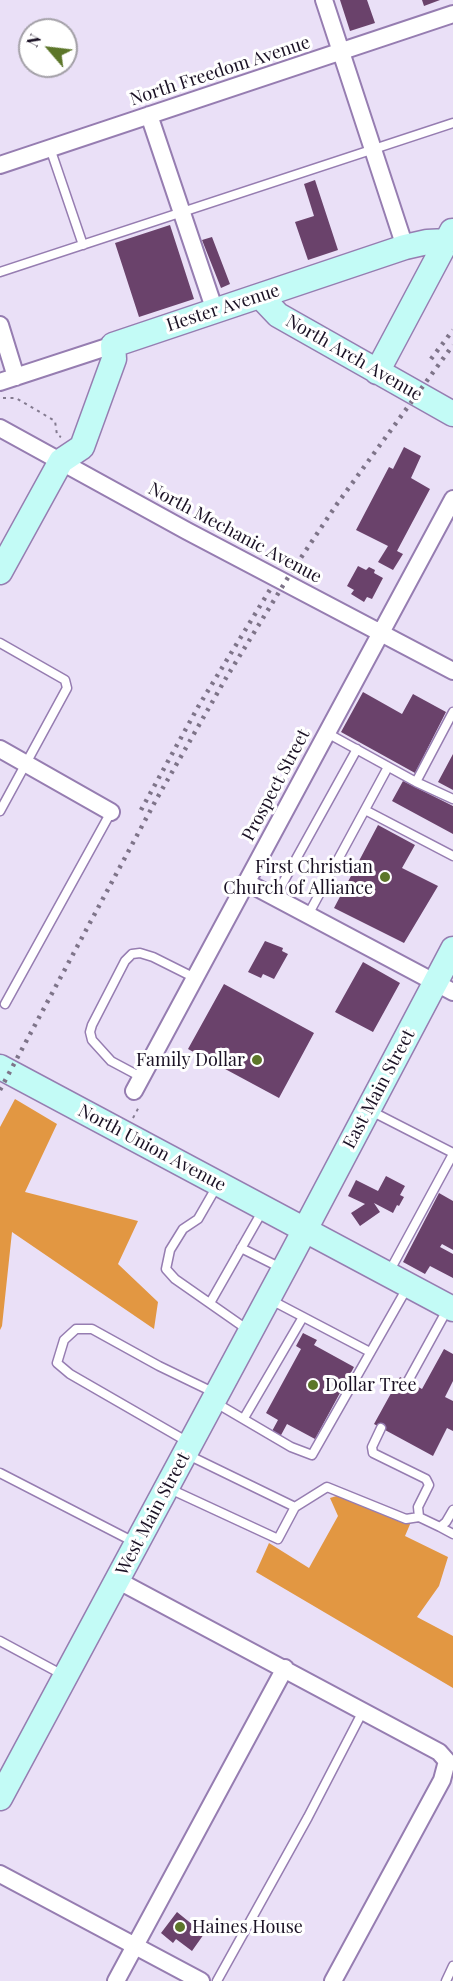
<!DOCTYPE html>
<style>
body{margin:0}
#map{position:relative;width:453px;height:1981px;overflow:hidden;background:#eae0f7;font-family:"Playfair Display",serif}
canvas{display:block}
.north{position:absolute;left:18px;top:18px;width:60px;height:60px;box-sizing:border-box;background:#fff;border:2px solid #a3a0a7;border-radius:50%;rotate:298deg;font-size:16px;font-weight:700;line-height:24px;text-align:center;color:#1a1124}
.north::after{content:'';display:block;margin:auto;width:21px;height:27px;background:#5c7629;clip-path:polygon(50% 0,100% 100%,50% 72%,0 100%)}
</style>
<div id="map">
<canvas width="453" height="1981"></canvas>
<div class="north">N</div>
</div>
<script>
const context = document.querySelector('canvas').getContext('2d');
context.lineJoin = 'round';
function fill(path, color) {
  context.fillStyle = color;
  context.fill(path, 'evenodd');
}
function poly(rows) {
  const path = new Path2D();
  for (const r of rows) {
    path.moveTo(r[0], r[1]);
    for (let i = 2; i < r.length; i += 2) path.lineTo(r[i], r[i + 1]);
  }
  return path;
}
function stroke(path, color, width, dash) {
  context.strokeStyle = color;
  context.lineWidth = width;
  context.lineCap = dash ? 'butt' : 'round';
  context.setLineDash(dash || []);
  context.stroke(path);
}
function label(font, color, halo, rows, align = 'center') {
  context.font = font + ' "Playfair Display",serif';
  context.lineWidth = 6;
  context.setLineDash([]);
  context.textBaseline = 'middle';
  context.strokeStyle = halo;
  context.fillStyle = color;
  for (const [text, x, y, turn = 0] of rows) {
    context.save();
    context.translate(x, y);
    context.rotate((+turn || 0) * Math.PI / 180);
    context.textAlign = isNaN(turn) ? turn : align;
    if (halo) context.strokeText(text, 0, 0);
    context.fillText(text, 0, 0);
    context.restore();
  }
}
fill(poly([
 [15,1099,57,1124,25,1192,138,1221,118,1264,158,1302,154,1329,12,1232,2,1326,0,1330,0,1127],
 [346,1493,411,1522,405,1536,448,1557,439,1586,417,1617,453,1636,453,1688,256,1572,269,1543,309,1568,338,1516,330,1498]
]), '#e29742');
fill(poly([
 [340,0,367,0,375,23,350,31],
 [422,0,440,0,424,6],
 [315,180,338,250,308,260,295,222,314,216,304,184],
 [170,225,194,299,139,317,115,243],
 [212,237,230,284,221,288,202,240],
 [404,447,421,456,411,478,430,489,397,551,403,554,393,570,378,562,388,546,356,530,389,467,393,469],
 [358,566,366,570,369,567,375,570,374,573,383,578,372,599,367,597,364,602,351,594,354,590,347,586],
 [363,692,402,714,413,694,446,712,415,773,341,732],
 [453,754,453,790,438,782],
 [403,781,453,806,453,834,392,801],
 [378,825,415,845,402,868,438,886,404,943,334,908],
 [265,941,283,948,282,951,288,954,274,979,263,974,261,978,248,972],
 [363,962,400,983,373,1032,335,1012],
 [224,984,314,1033,279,1098,188,1049],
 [386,1176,405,1186,400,1195,404,1197,399,1206,397,1205,393,1213,374,1203,380,1212,360,1226,351,1213,365,1204,348,1196,356,1180,378,1191],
 [439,1193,453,1201,453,1250,442,1244,440,1247,453,1254,453,1278,430,1266,425,1274,403,1262],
 [303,1333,317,1340,314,1345,354,1367,315,1439,287,1424,280,1437,271,1433,278,1420,266,1413,301,1349,296,1346],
 [444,1349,453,1354,453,1381,445,1397,453,1401,453,1431,447,1428,433,1456,374,1424,400,1377,422,1389],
 [177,1912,204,1934,192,1951,176,1939,173,1943,161,1933]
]), '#6a426b');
const lane = poly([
 [50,148,83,245],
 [0,272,453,123],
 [0,643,65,680,67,688,0,811],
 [327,733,416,782,453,712],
 [416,782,453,799],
 [365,810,453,856],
 [275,897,357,749],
 [308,915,388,767],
 [5,1004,111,812],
 [141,1077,111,1061,92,1040,90,1032,92,1025,125,961,132,954,140,953,153,957,195,978],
 [371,1111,453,1153],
 [217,1186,198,1219,183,1229,170,1250,166,1269,175,1279,248,1330],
 [241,1248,281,1268],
 [388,1274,453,1154],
 [269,1299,370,1352],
 [210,1303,263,1210],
 [408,1381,447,1310],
 [216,1403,291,1447,312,1455,407,1288],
 [244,1418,303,1317],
 [381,1428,372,1447,373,1453,426,1479,429,1485,418,1507,419,1517,440,1527,446,1522,453,1510],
 [188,1442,70,1374,57,1363,64,1340,76,1329,92,1329,159,1366,217,1394],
 [188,1455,295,1507,327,1487,406,1519,419,1517],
 [0,1473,136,1543],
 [170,1489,278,1539,295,1507],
 [440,1527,453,1534],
 [0,1641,63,1675],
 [217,1981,308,1817,363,1711],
 [446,1981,453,1966]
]);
const street = poly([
 [324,0,405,247],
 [149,115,215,311],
 [0,165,453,14],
 [0,325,16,377],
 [0,382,113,345],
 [0,428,187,531,453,671],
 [0,749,111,812],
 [246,882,453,992],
 [134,1091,453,499],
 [117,1580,439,1752,447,1761,442,1780,333,1981],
 [0,1874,201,1981],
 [116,1981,285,1668]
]);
const secondary = poly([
 [260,296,278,315,453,414],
 [377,372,452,231],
 [0,572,61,461,82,447,114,359,113,345,405,247,427,242,447,241],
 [0,1067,453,1309],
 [0,1798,291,1256,453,949]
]);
stroke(lane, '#967db1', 11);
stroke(street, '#967db1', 20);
stroke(secondary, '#967db1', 27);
stroke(poly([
 [3,398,16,398,55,421,57,435,61,437],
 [133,1118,140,1105]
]), '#837a8f', 2, [3, 4.5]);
stroke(lane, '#fff', 8);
stroke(street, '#fff', 16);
stroke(secondary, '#c3fbf6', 24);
stroke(poly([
 [431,359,453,330],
 [141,810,198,707,271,588],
 [0,1090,156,800,226,678,292,571,337,504,453,345]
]), '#7e7489', 4.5, [3, 6]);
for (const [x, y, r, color] of [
 [385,877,6,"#5c7629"],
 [257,1060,6,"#5c7629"],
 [313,1385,6,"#5c7629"],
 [180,1927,6,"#5c7629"]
]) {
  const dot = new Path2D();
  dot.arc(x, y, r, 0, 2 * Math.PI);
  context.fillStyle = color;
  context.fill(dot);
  stroke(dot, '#fff', 2);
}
label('18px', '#1a1124', '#fff', [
 ["North Freedom Avenue",220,71,-18],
 ["Hester Avenue",223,308,-18],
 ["North Arch Avenue",354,358,30],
 ["North Mechanic Avenue",235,533,28],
 ["Prospect Street",276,785,-62],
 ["East Main Street",379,1089,-62],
 ["North Union Avenue",152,1148,28],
 ["West Main Street",153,1514,-62]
]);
label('18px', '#1a1124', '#fff', [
 ["First Christian",373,867],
 ["Church of Alliance",373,888],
 ["Family Dollar",245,1060],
 ["Dollar Tree",325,1385,"left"],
 ["Haines House",192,1927,"left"]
], 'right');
</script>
